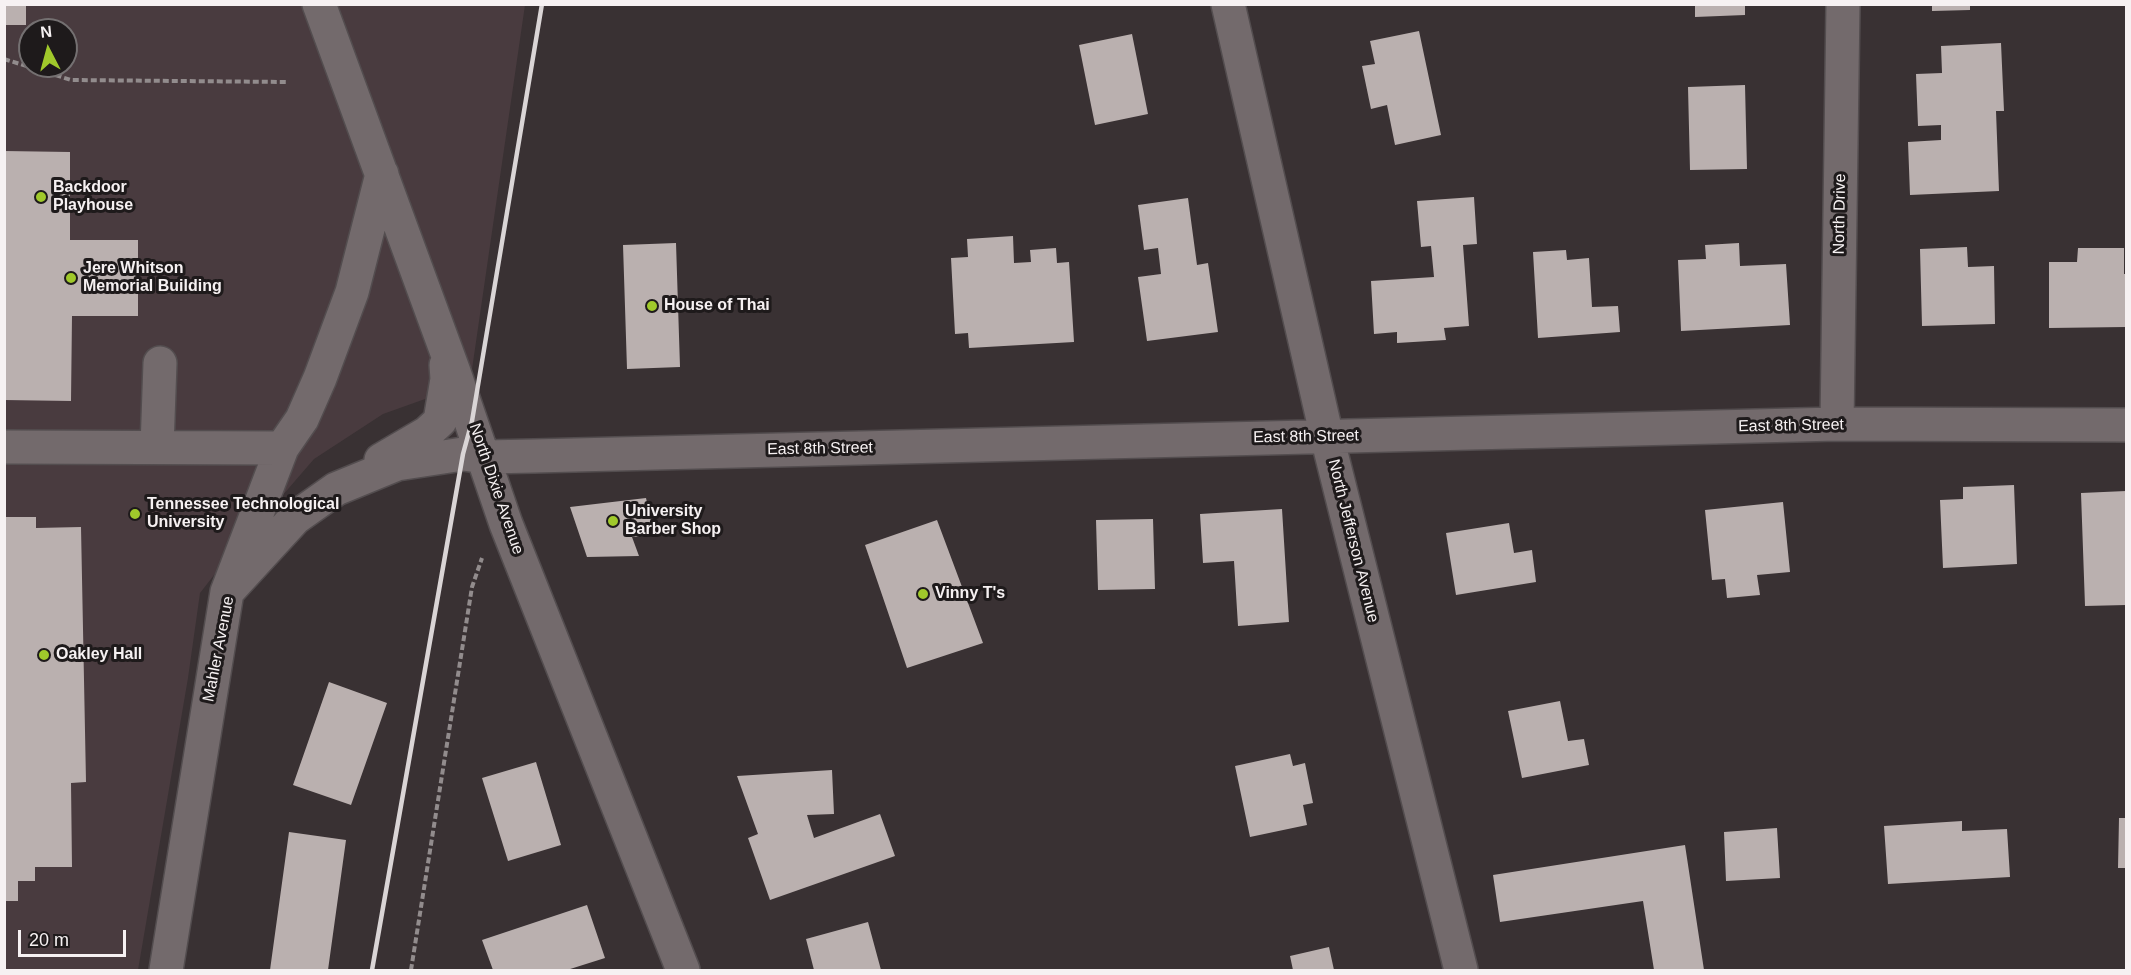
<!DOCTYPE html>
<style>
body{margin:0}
#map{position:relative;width:2131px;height:975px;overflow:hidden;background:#393133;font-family:Helvetica,sans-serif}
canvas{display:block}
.frame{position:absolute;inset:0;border:6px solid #f6f1f2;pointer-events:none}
.north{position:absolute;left:18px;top:18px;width:60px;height:60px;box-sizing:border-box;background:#1e1a1b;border:2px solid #747071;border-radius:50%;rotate:354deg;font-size:16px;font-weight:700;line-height:24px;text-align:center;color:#f6f1f2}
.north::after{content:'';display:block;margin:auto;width:21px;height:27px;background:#a0c92b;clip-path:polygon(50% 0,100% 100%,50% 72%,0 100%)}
.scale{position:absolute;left:18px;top:930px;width:108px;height:27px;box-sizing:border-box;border:3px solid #f6f1f2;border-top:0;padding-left:8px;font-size:18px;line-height:21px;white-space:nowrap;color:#f6f1f2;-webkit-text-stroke:4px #1e1a1b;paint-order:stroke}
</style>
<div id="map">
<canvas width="2131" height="975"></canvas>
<div class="frame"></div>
<div class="north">N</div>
<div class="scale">20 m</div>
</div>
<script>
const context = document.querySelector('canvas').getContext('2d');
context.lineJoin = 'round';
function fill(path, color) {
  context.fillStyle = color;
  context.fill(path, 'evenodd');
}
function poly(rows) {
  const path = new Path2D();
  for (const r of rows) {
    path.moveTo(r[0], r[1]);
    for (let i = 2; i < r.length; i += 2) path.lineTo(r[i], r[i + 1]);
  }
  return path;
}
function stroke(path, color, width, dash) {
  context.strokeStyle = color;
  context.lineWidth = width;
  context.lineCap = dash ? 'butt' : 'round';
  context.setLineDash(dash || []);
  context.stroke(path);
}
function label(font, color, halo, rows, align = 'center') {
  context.font = font + ' Helvetica,sans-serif';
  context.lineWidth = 6;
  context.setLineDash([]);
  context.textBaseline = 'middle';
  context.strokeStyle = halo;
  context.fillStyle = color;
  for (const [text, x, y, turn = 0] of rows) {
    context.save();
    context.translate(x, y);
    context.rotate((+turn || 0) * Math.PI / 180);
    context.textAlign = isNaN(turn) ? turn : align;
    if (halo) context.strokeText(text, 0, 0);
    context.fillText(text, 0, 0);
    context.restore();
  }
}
fill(poly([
 [5,5,525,5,470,383,383,414,314,459,218,570,200,593,188,678,138,970,5,970],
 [30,30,66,30,66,66,30,66]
]), '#493b3f');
fill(poly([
 [4,4,26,4,26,25,4,25],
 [1695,4,1745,4,1745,15,1695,17],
 [1932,4,1970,4,1970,10,1932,11],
 [1419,31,1441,135,1395,145,1387,105,1371,109,1362,66,1375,64,1370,41],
 [1132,34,1148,114,1095,125,1079,45],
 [2001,43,2004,111,1996,111,1999,191,1910,195,1908,142,1941,140,1941,125,1918,126,1916,74,1942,73,1941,46],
 [1745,85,1747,169,1690,170,1688,87],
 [4,151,70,152,70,240,138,240,138,316,72,316,71,401,4,400],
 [1474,197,1477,244,1463,245,1469,326,1444,328,1446,340,1397,343,1397,332,1374,334,1371,281,1434,277,1431,246,1421,247,1417,201],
 [1188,198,1197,265,1208,263,1218,332,1147,341,1138,277,1161,274,1158,248,1144,250,1138,205],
 [1013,236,1014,263,1031,262,1030,250,1056,248,1057,263,1069,262,1074,342,969,348,968,333,955,334,951,258,968,257,967,239],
 [676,243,680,367,627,369,623,245],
 [1739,243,1740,266,1786,264,1790,325,1681,331,1678,260,1706,259,1705,245],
 [1967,247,1968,267,1994,266,1995,324,1922,326,1920,249],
 [2078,248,2124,248,2124,274,2126,274,2126,327,2049,328,2049,262,2077,262],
 [1566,250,1567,260,1589,258,1592,307,1618,306,1620,332,1538,338,1533,252],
 [2014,485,2017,564,1943,568,1940,500,1963,499,1963,487],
 [2126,491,2126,605,2085,606,2081,493],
 [646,498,654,535,632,537,639,556,587,557,570,507],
 [1783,502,1790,572,1757,575,1760,595,1727,598,1725,579,1712,580,1705,510],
 [1282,509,1289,622,1238,626,1234,561,1203,563,1200,514],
 [4,517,36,517,36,528,81,527,86,782,71,783,72,867,35,867,35,881,18,881,18,901,4,901],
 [1153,519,1155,589,1098,590,1096,520],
 [937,520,983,643,907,668,865,545],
 [1509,523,1514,553,1532,550,1536,582,1456,595,1446,533],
 [329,682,387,703,351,805,293,785],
 [1560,701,1568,741,1584,739,1589,765,1522,778,1508,711],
 [1290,754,1293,766,1305,763,1313,803,1303,805,1307,825,1250,837,1235,766],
 [536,762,561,845,508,861,482,778],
 [832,770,834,814,807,815,814,838,880,814,895,856,770,900,748,838,758,834,737,776],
 [2119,818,2126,818,2126,868,2118,868],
 [1962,821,1962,831,2007,829,2010,877,1888,884,1884,826],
 [1777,828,1780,878,1726,881,1724,832],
 [289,832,346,840,328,970,270,970],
 [1685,845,1704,970,1654,970,1643,901,1500,922,1493,875],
 [587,905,605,958,567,970,493,970,482,940],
 [868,922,881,970,814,970,806,939],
 [1329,947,1334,970,1293,970,1290,956]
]), '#bab0af');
const minor = poly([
 [319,4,454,372,506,524,683,970],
 [1228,4,1327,437,1461,970],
 [1837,424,1843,4],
 [4,447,282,448],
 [157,447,160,363],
 [381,460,427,433,440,421,447,379,446,365],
 [227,592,295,518,336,489,397,464,463,454,485,457,534,456,1837,424,2126,425],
 [166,970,227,592,282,448,302,419,320,378,352,292,382,174]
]);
stroke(minor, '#534d4f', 36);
stroke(poly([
 [4,59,71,80,288,82],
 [411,970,472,587,482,558]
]), '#928c8d', 4, [6, 3]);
stroke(minor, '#736a6c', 33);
stroke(poly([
 [372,970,463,454,472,421,542,4]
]), '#dad5d6', 4.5);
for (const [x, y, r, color] of [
 [41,197,6,"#a0c92b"],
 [71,278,6,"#a0c92b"],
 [652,306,6,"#a0c92b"],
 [135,514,6,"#a0c92b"],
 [613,521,6,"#a0c92b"],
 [923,594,6,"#a0c92b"],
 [44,655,6,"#a0c92b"]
]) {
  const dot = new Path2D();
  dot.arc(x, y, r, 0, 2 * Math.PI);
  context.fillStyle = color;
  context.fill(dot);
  stroke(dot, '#1e1a1b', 2);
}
label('bold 16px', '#f6f1f2', '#1e1a1b', [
 ["Backdoor",53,188],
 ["Playhouse",53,206],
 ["Jere Whitson",83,269],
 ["Memorial Building",83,287],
 ["House of Thai",664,306],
 ["Tennessee Technological",147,505],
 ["University",147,523],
 ["University",625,512],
 ["Barber Shop",625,530],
 ["Vinny T's",935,594],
 ["Oakley Hall",56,655]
], 'left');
label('16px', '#f6f1f2', '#1e1a1b', [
 ["North Drive",1840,214,-89],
 ["East 8th Street",1791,426,-1],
 ["East 8th Street",1306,437,-1],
 ["East 8th Street",820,449,-1],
 ["North Dixie Avenue",496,489,71],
 ["North Jefferson Avenue",1353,541,76],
 ["Mahler Avenue",219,649,-79]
]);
</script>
